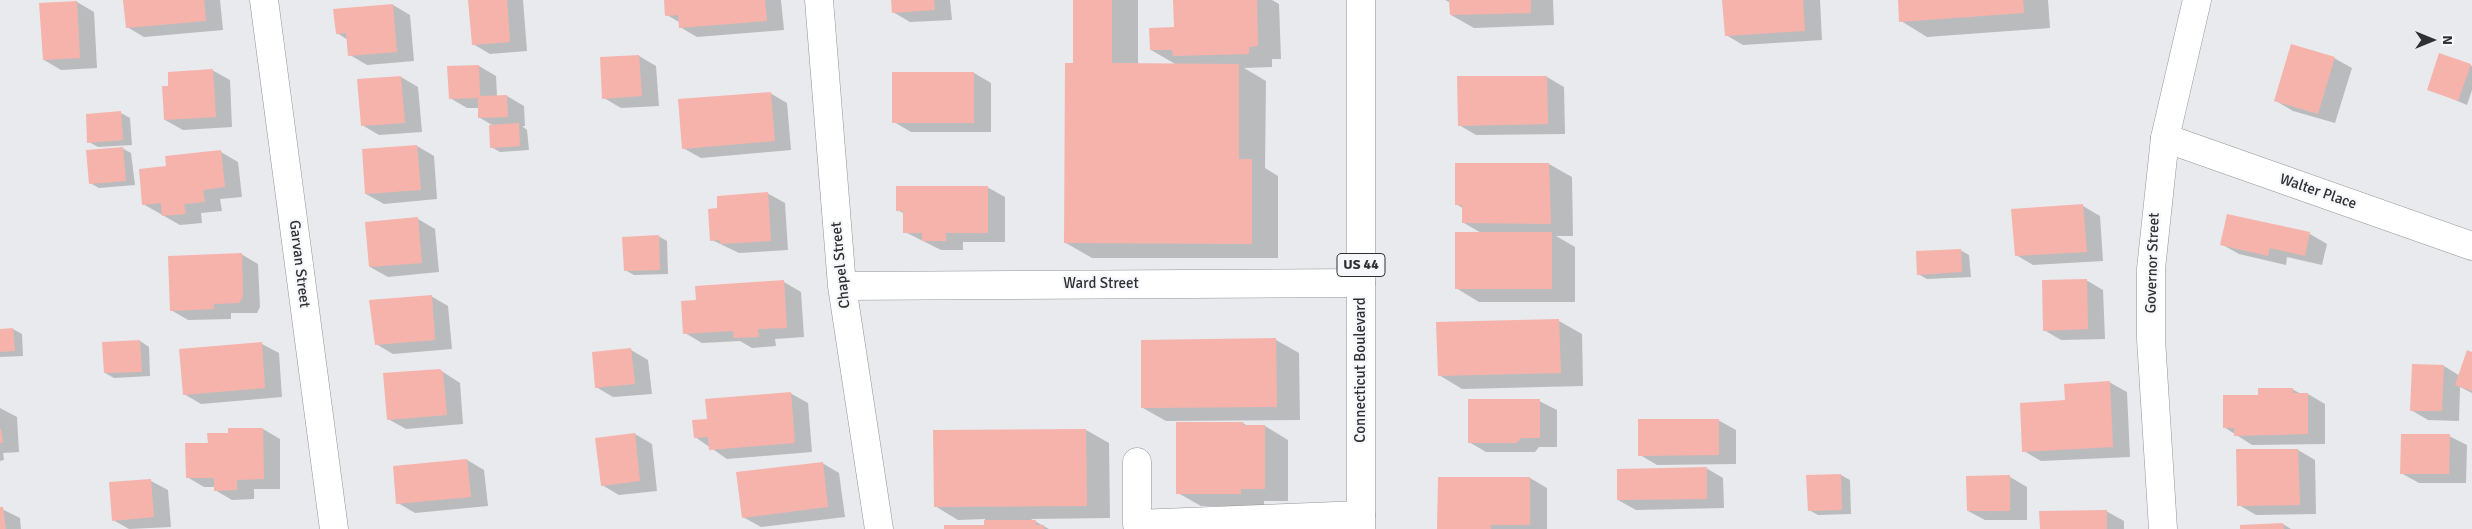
<!DOCTYPE html>
<style>
body{margin:0}
#map{position:relative;width:2472px;height:529px;overflow:hidden;background:#e9eaed;font-family:Signika,sans-serif}
canvas{display:block}
.north{position:absolute;left:2407px;top:15px;width:50px;height:50px;-webkit-text-stroke:4px #f6f7fb;paint-order:stroke;rotate:90deg;font-size:14px;font-weight:700;line-height:20px;text-align:center;color:#2f3031}
.north::after{content:'';display:block;margin:auto;width:18px;height:22px;background:#2f3031;clip-path:polygon(50% 0,100% 100%,50% 72%,0 100%)}
</style>
<div id="map">
<canvas width="2472" height="529"></canvas>
<div class="north">N</div>
</div>
<script>
const context = document.querySelector('canvas').getContext('2d');
context.lineJoin = 'round';
function fill(path, color) {
  context.fillStyle = color;
  context.fill(path, 'evenodd');
}
function poly(rows) {
  const path = new Path2D();
  for (const r of rows) {
    path.moveTo(r[0], r[1]);
    for (let i = 2; i < r.length; i += 2) path.lineTo(r[i], r[i + 1]);
  }
  return path;
}
function stroke(path, color, width, dash) {
  context.strokeStyle = color;
  context.lineWidth = width;
  context.lineCap = dash ? 'butt' : 'round';
  context.setLineDash(dash || []);
  context.stroke(path);
}
function label(font, color, halo, rows, align = 'center') {
  context.font = font + ' Signika,sans-serif';
  context.lineWidth = 4.5;
  context.setLineDash([]);
  context.textBaseline = 'middle';
  context.strokeStyle = halo;
  context.fillStyle = color;
  for (const [text, x, y, turn = 0] of rows) {
    context.save();
    context.translate(x, y);
    context.rotate((+turn || 0) * Math.PI / 180);
    context.textAlign = isNaN(turn) ? turn : align;
    if (halo) context.strokeText(text, 0, 0);
    context.fillText(text, 0, 0);
    context.restore();
  }
}
fill(poly([
 [124,0,220,0,223,30,144,37,127,27],
 [470,0,523,0,527,51,490,54,473,44],
 [665,0,781,0,784,30,697,37,680,27,679,22,667,15],
 [892,0,950,0,952,20,910,22,893,12],
 [1074,0,1138,0,1138,65,1177,65,1151,50,1175,28,1175,0,1272,0,1279,4,1281,59,1272,59,1272,67,1244,68,1266,81,1265,168,1278,176,1278,258,1092,258,1066,243,1074,65],
 [1445,0,1553,0,1554,25,1474,28,1451,15,1451,3],
 [1723,0,1820,0,1822,40,1743,45,1726,35],
 [1899,0,2048,0,2050,28,1927,37,1901,21],
 [77,2,94,12,97,68,61,70,44,60],
 [393,5,410,15,414,61,367,65,350,55,348,40,337,33,335,10],
 [639,56,656,66,659,106,621,108,604,98,602,58],
 [2334,58,2352,68,2335,123,2293,111,2276,101],
 [2470,65,2472,66,2472,90,2467,105,2429,89],
 [479,66,496,76,497,96,507,96,524,106,525,126,522,126,527,130,529,150,500,152,491,147,494,126,480,118,479,108,467,108,450,98],
 [212,70,230,80,232,127,183,130,165,120,170,87],
 [894,73,974,73,991,83,991,132,911,132,894,122],
 [401,77,418,87,422,132,379,135,362,125],
 [1547,77,1564,87,1565,134,1476,135,1459,125],
 [770,93,787,103,791,150,701,158,683,148],
 [121,113,130,118,132,145,98,147,89,142,87,115],
 [417,146,434,156,437,199,384,204,366,194],
 [122,148,131,153,135,185,99,188,90,183],
 [221,152,238,162,242,197,220,199,222,211,201,213,202,223,180,225,143,204,167,167],
 [1549,164,1572,177,1573,236,1556,236,1575,247,1575,302,1479,302,1456,288,1483,234,1464,223,1464,209,1456,204],
 [987,187,1005,197,1005,242,963,242,963,250,941,250,905,232,905,214,897,210],
 [767,193,785,203,788,250,739,253,712,240,719,209],
 [2083,206,2100,216,2103,261,2033,265,2016,255],
 [418,219,435,229,439,272,388,277,370,267],
 [2310,234,2327,244,2322,265,2287,257,2286,265,2239,254,2221,244],
 [658,236,667,241,668,274,634,275,625,270],
 [1960,250,1969,255,1971,277,1927,279,1918,274],
 [241,254,258,264,260,307,257,313,231,313,231,319,188,320,171,310],
 [2086,280,2103,290,2105,339,2061,340,2044,330],
 [784,282,801,292,804,337,775,339,776,346,752,348,740,341,702,343,685,333,697,301],
 [431,296,448,306,452,349,393,354,376,344],
 [1559,321,1582,334,1583,386,1462,389,1439,375],
 [13,329,22,334,23,356,0,357,0,330],
 [1276,340,1299,353,1300,420,1166,421,1143,408,1142,341],
 [140,341,149,347,150,376,114,378,105,373],
 [262,344,279,353,282,397,201,404,184,394],
 [631,350,648,360,652,394,613,397,596,387],
 [2472,353,2472,393,2460,387,2459,421,2428,420,2411,410,2444,366,2460,376],
 [440,370,460,383,463,424,406,429,388,419],
 [2109,382,2127,392,2130,457,2041,461,2024,451,2066,401],
 [2292,389,2301,394,2308,394,2325,404,2325,444,2252,445,2224,427,2259,396],
 [790,393,808,403,812,452,727,459,695,437,708,420],
 [1539,401,1557,410,1557,447,1539,447,1535,452,1486,452,1469,442],
 [0,408,17,417,19,452,3,453,4,460,0,461],
 [1718,420,1736,430,1736,464,1657,465,1640,455],
 [1243,423,1248,426,1265,426,1288,440,1288,501,1264,501,1264,506,1201,506,1178,493],
 [263,429,280,439,280,489,254,489,254,499,232,500,215,490,215,487,204,487,187,477,229,434],
 [1086,430,1109,443,1110,518,1031,519,1049,529,945,529,985,526,985,519,958,520,935,506,935,431],
 [635,434,652,444,657,491,619,495,602,485],
 [2449,436,2467,445,2466,483,2419,483,2401,473],
 [2298,450,2315,460,2316,514,2256,515,2239,505,2237,451],
 [467,460,484,470,488,506,415,513,398,503],
 [822,463,839,473,845,517,761,527,743,517],
 [1706,468,1723,478,1724,508,1636,510,1618,500],
 [1841,475,1850,480,1851,514,1818,515,1809,510],
 [1968,477,2010,477,2027,487,2027,520,1985,520,1968,511],
 [1530,478,1547,488,1547,529,1438,529],
 [151,481,168,490,171,527,129,529,113,520],
 [0,508,20,518,21,529,0,529],
 [2106,511,2124,521,2124,529,2041,529],
 [2283,524,2291,529,2242,529]
]), '#0003');
fill(poly([
 [123,0,204,0,206,21,126,28],
 [468,0,507,0,510,42,472,45],
 [664,0,765,0,767,21,679,28,678,15,665,16],
 [891,0,934,0,935,10,892,13],
 [1073,0,1112,0,1112,63,1239,64,1239,159,1252,159,1252,244,1064,243,1065,63,1073,63],
 [1173,0,1257,0,1258,46,1249,47,1249,54,1173,56,1172,50,1150,50,1149,28,1174,27],
 [1449,0,1531,0,1531,13,1450,15],
 [1722,0,1803,0,1805,31,1725,36],
 [1898,0,2023,0,2024,13,1899,22],
 [77,1,80,58,43,60,39,3],
 [393,4,397,52,348,56,346,33,336,34,333,9],
 [2291,44,2335,57,2318,114,2274,101],
 [2439,53,2471,64,2458,101,2427,90],
 [639,55,642,96,602,99,600,57],
 [479,65,480,96,507,95,508,117,478,118,478,98,449,99,447,66],
 [213,69,216,117,164,120,162,86,168,86,168,72],
 [892,72,974,72,974,123,892,123],
 [401,76,405,123,361,126,357,79],
 [1457,76,1547,76,1548,124,1458,126],
 [771,92,775,141,682,149,678,99],
 [121,111,123,140,87,143,86,114],
 [519,123,520,146,490,148,489,125],
 [417,145,421,190,365,194,362,149],
 [123,147,126,181,89,184,86,150],
 [221,150,225,187,203,190,205,202,184,204,186,214,162,216,161,203,142,205,139,169,166,166,165,156],
 [1455,163,1549,163,1551,224,1462,223,1462,205,1455,205],
 [896,186,988,186,988,233,946,233,946,241,922,241,922,233,903,233,903,211,896,211],
 [768,192,771,241,721,244,719,240,710,241,708,209,717,208,717,196],
 [2083,204,2087,252,2015,256,2011,209],
 [2227,214,2310,232,2305,256,2270,248,2268,256,2220,245],
 [418,217,422,263,369,267,365,222],
 [1455,232,1552,232,1552,289,1455,289],
 [659,235,660,270,624,271,622,237],
 [1961,249,1962,272,1917,275,1916,251],
 [242,253,243,297,239,303,214,304,214,309,170,311,168,256],
 [2087,279,2088,329,2043,331,2042,280],
 [784,280,787,328,758,329,759,337,734,338,733,331,683,334,681,301,696,300,695,286],
 [432,295,435,340,375,345,369,300],
 [1559,319,1561,373,1438,376,1436,322],
 [13,328,15,351,0,352,0,329],
 [1276,338,1277,407,1141,408,1141,340],
 [140,340,142,372,104,373,102,342],
 [262,342,265,388,183,395,179,349],
 [631,348,635,384,595,388,592,352],
 [2467,350,2472,352,2472,391,2455,385],
 [2412,364,2444,365,2442,411,2410,411],
 [440,369,443,372,447,415,387,420,383,373],
 [2110,381,2113,447,2022,452,2020,403,2065,400,2064,384],
 [2258,388,2293,388,2293,393,2308,393,2308,434,2234,436,2234,428,2223,428,2223,395,2258,395],
 [791,392,795,443,709,450,708,437,694,438,692,420,707,419,705,399],
 [1468,399,1540,399,1540,438,1521,438,1517,443,1468,443],
 [1638,419,1719,419,1719,455,1638,456],
 [1176,422,1243,422,1243,425,1265,425,1265,489,1241,489,1241,494,1176,494],
 [228,428,263,428,264,479,237,480,237,490,214,491,214,478,186,478,185,443,208,443,207,433,228,433],
 [0,429,1,429,3,443,0,443],
 [1086,429,1087,506,934,507,933,430],
 [635,433,640,481,601,486,595,438],
 [2401,434,2450,434,2449,474,2400,474],
 [2236,449,2298,449,2300,505,2237,506],
 [467,459,471,497,396,504,393,466],
 [823,462,828,507,742,518,736,472],
 [1707,467,1707,499,1617,500,1617,469],
 [1841,474,1842,510,1808,511,1806,475],
 [2010,475,2010,511,1967,511,1966,476],
 [1438,477,1530,477,1530,525,1491,525,1491,529,1437,529],
 [151,479,154,517,112,521,109,482],
 [0,507,3,507,6,529,0,529],
 [2107,510,2107,529,2040,529,2039,511],
 [984,520,1036,520,1036,525,1044,525,1044,529,944,529,944,525,984,525],
 [2283,523,2284,529,2240,529,2240,525]
]), '#f6b3ac');
const minor = poly([
 [264,0,334,529],
 [819,0,842,286,879,529],
 [2165,138,2472,246],
 [842,286,1361,283],
 [1137,462,1137,524,1361,515]
]);
const major = poly([
 [1361,529,1361,0],
 [2163,529,2151,339,2151,269,2165,138,2197,0]
]);
stroke(minor, '#949498', 29);
stroke(major, '#949498', 29);
stroke(minor, '#fff', 28);
stroke(major, '#fff', 28);
for (const [x, y, w] of [
 [1361,265,48]
]) {
  const box = new Path2D();
  box.roundRect(x - w / 2, y - 11.5, w, 23, 4);
  context.fillStyle = '#f6f7fb';
  context.fill(box);
  stroke(box, '#2f3031', 1);
}
label('bold 14px', '#2f3031', null, [
 ["US 44",1361,265]
]);
label('15px', '#2f3031', '#f6f7fb', [
 ["Walter Place",2318,192,19],
 ["Governor Street",2153,263,-88],
 ["Garvan Street",299,264,83],
 ["Chapel Street",841,265,-96],
 ["Ward Street",1101,284],
 ["Connecticut Boulevard",1361,370,-90]
]);
</script>
